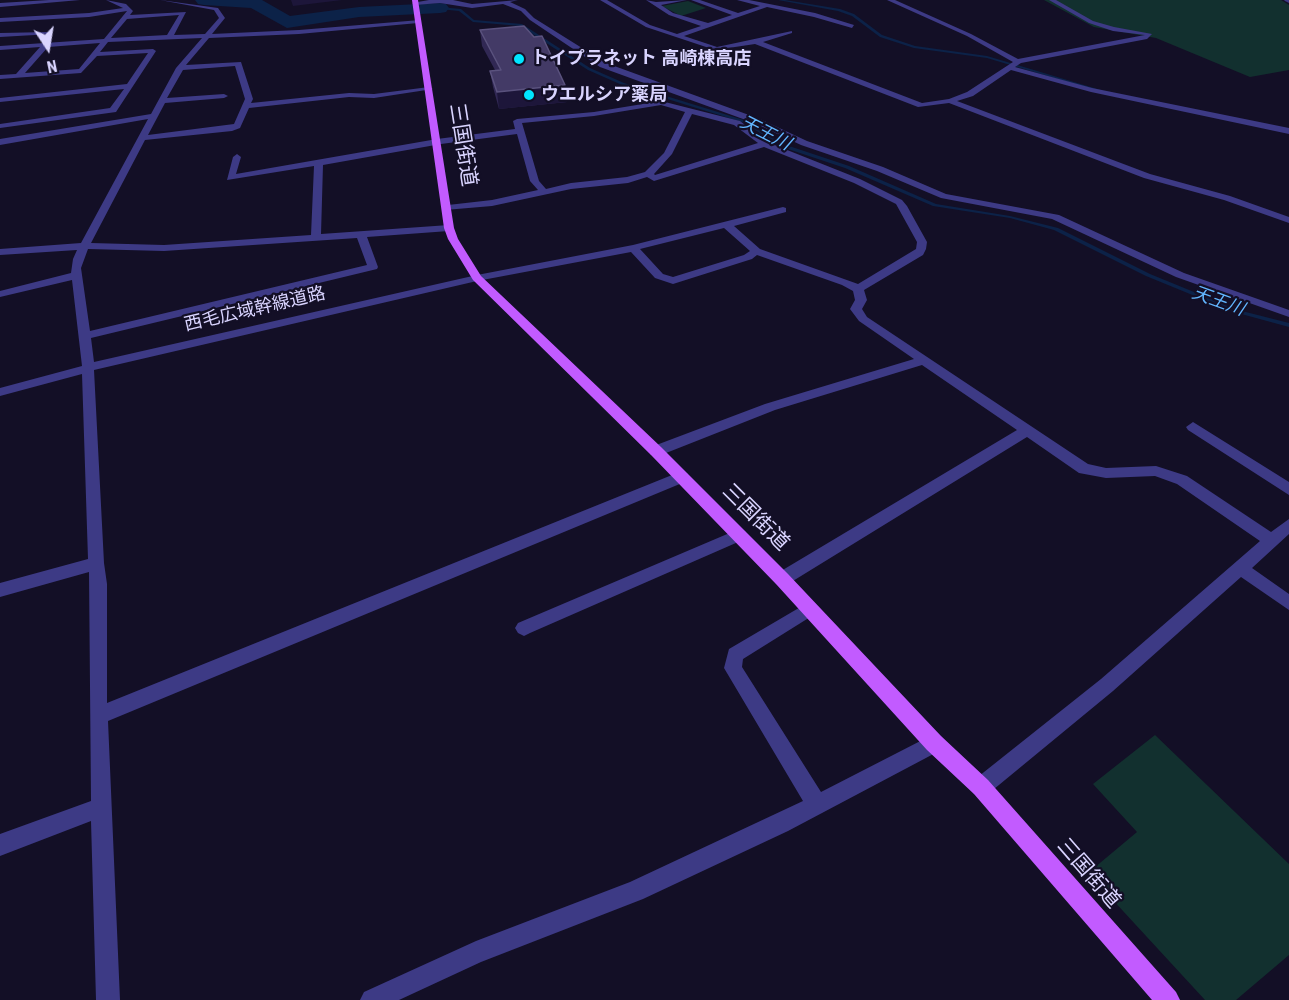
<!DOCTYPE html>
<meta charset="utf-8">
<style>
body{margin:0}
#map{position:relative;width:1289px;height:1000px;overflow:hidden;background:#130f26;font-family:"Roboto Condensed",sans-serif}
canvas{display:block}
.north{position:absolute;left:18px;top:18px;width:60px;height:60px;-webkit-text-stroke:4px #130f26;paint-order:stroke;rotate:168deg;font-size:16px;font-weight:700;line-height:24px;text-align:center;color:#d9d4ff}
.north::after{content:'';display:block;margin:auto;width:21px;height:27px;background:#d9d4ff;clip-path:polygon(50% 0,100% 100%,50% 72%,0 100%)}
</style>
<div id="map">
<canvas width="1289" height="1000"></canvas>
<div class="north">N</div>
</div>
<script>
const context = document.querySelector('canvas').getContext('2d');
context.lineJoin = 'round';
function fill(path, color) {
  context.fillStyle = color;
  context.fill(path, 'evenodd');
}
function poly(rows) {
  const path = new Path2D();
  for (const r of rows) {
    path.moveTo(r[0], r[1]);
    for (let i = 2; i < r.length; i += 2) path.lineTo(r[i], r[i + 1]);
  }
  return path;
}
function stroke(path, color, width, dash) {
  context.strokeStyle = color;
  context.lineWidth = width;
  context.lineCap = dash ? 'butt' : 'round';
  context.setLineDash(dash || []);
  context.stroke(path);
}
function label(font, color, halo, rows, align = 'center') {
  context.font = font + ' "Roboto Condensed","Noto Sans JP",sans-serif';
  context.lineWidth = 4.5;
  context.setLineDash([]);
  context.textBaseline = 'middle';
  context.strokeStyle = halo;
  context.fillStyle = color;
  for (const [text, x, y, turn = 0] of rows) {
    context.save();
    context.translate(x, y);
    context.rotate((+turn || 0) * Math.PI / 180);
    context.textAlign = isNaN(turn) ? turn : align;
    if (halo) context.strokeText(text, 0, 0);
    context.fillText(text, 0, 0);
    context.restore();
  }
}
fill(poly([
 [1044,0,1281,0,1289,5,1289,70,1250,77,1156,38,1094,27],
 [688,1,706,8,681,16,662,6],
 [1155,735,1289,864,1289,955,1236,1000,1205,1000,1088,873,1137,832,1093,784]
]), '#12302f');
fill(poly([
 [778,0,785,0,840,9,854,14,882,35,915,46,987,56,1104,91,1101,92,987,58,914,48,880,37,852,16,838,11,778,0],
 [440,7,461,9,474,20,522,24,590,68,624,83,747,121,783,144,849,166,936,204,1010,216,1058,228,1150,274,1238,310,1289,323,1289,327,1234,312,1146,276,1054,230,1010,218,933,206,845,168,779,146,745,123,622,85,588,70,520,26,473,22,459,11,439,9,440,7]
]), '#0c2248');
fill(poly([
 [195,0,262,0,290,16,359,7,440,3,446,4,449,8,446,12,440,13,359,17,287,28,251,8,204,5,198,4,195,0]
]), '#0c2248');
fill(poly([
 [49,0,80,0,0,7,0,3,49,0],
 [106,0,126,4,133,11,130,15,186,12,174,35,205,34,219,18,214,10,160,0,218,8,225,18,212,34,299,30,420,20,418,23,299,34,209,38,186,65,241,62,253,99,251,103,349,93,374,94,429,87,433,89,374,98,349,97,249,108,240,128,232,131,145,140,91,243,164,245,311,235,314,166,227,180,233,157,237,154,241,157,236,174,437,139,515,129,513,121,517,119,594,112,661,101,740,121,767,142,860,179,902,200,907,206,927,242,926,249,923,255,864,290,867,300,862,309,867,317,1088,464,1106,468,1156,466,1187,476,1271,532,1289,519,1289,534,1252,568,1289,594,1289,610,1241,577,1113,691,988,794,981,797,974,794,971,787,974,780,1101,679,1260,541,1177,484,1155,476,1106,478,1079,473,1027,437,788,584,782,586,776,584,774,579,776,574,1017,430,922,365,775,410,661,455,651,455,649,451,651,447,765,404,914,359,859,321,850,309,855,300,853,291,842,285,757,255,752,259,673,284,655,278,631,252,477,281,94,370,104,563,107,584,107,703,677,473,687,473,689,477,687,481,108,721,120,1000,96,1000,91,821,0,856,0,834,91,801,89,572,0,597,0,583,88,559,82,374,0,396,0,388,82,366,72,280,0,297,0,291,71,273,73,259,77,250,0,255,0,249,81,243,148,119,0,145,0,139,151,114,176,68,202,38,108,42,100,52,153,49,156,51,116,112,0,128,0,124,110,108,124,89,0,102,0,98,127,84,148,53,97,56,81,73,0,79,0,75,16,74,40,47,0,50,0,46,104,39,127,11,89,17,0,22,0,18,89,13,123,8,106,0],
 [179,15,167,35,111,38,127,19,179,15],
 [100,43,79,69,25,73,48,47,100,43],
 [235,66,245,99,234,124,148,135,165,103,224,98,228,96,224,94,167,98,183,70,235,66],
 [661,105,685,112,664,153,645,172,627,177,571,183,546,189,539,181,522,123,594,116,661,105],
 [692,114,734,125,758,143,655,175,654,174,672,154,692,114],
 [517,134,530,181,538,190,492,200,448,205,443,208,445,210,492,206,571,189,628,183,647,177,654,181,764,147,854,183,896,204,917,242,916,249,858,284,760,249,734,226,786,212,786,208,783,207,633,245,477,275,94,362,91,338,377,269,378,267,367,237,449,231,454,228,449,225,321,234,323,165,441,144,517,134],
 [724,228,750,251,744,255,673,277,663,274,640,249,724,228],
 [357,238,367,265,90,331,81,268,88,249,164,251,357,238],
 [429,0,453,0,472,4,518,0,510,2,525,9,534,18,606,63,760,119,807,141,883,167,946,194,1059,215,1184,273,1289,310,1289,317,1176,277,1052,219,941,198,877,171,801,145,754,123,600,67,530,20,521,11,503,4,472,8,440,3,415,5,412,3,429,0],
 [600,0,607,0,650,25,677,34,701,26,669,15,646,0,656,2,687,0,661,5,673,13,708,23,732,15,691,0,700,0,738,13,760,6,737,0,749,0,815,13,854,25,852,28,814,17,767,7,684,36,717,47,792,31,792,33,763,42,922,103,949,99,967,92,1013,62,967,36,887,0,895,0,971,34,1018,59,1145,35,1113,31,1089,23,1049,0,1056,0,1093,21,1114,27,1152,34,1147,39,1021,63,1015,67,1092,88,1289,128,1289,134,1091,92,1011,70,973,96,957,101,1150,174,1230,196,1289,217,1289,223,1224,200,1144,178,949,103,918,107,755,44,715,50,646,27,600,0],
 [1284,0,1289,0,1289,3,1285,1,1284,0],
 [0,33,49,32,52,34,0,37,0,33],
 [1193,422,1289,482,1289,495,1188,430,1186,427,1193,422],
 [739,529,745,531,747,535,745,539,530,633,524,636,518,633,515,628,518,623,739,529],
 [809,602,815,604,817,609,815,614,743,659,742,667,821,792,934,734,941,736,944,743,941,750,788,831,643,899,481,962,399,1000,360,1000,364,992,476,941,630,882,803,801,724,668,729,649,809,602]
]), '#3d3a85');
fill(poly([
 [412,0,418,0,454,228,458,239,481,276,661,447,788,574,941,736,988,780,1176,992,1180,1000,1152,1000,974,794,927,750,776,584,651,455,473,280,448,239,444,228,412,0]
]), '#c25bff');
fill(poly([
 [480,30,565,85,567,102,499,109,493,87,490,71,495,70,482,46]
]), '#312854');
fill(poly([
 [291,0,342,0,293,6],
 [565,85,567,102,499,109,497,92]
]), '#1d163a');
const building = poly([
 [524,26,534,37,542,36,565,85,497,92,490,71,501,70,480,30,524,26]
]);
fill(building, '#433a66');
stroke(building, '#5a527e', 1.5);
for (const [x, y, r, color] of [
 [519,59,6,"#00e5ff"],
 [529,95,6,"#00e5ff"]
]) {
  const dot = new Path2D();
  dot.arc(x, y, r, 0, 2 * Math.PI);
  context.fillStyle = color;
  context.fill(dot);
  stroke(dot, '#130f26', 2);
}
label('bold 18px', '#d9d4ff', '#130f26', [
 ["トイプラネット 高崎棟高店",531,59],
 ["ウエルシア薬局",541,95]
], 'left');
label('italic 18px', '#62b6ff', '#130f26', [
 ["天王川",765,134,27],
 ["天王川",1218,302,20]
]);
label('18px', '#d9d4ff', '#130f26', [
 ["西毛広域幹線道路",255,310,-13]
]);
label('21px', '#d9d4ff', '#130f26', [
 ["三国街道",462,145,81],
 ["三国街道",755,518,45],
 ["三国街道",1088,874,49]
]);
</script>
